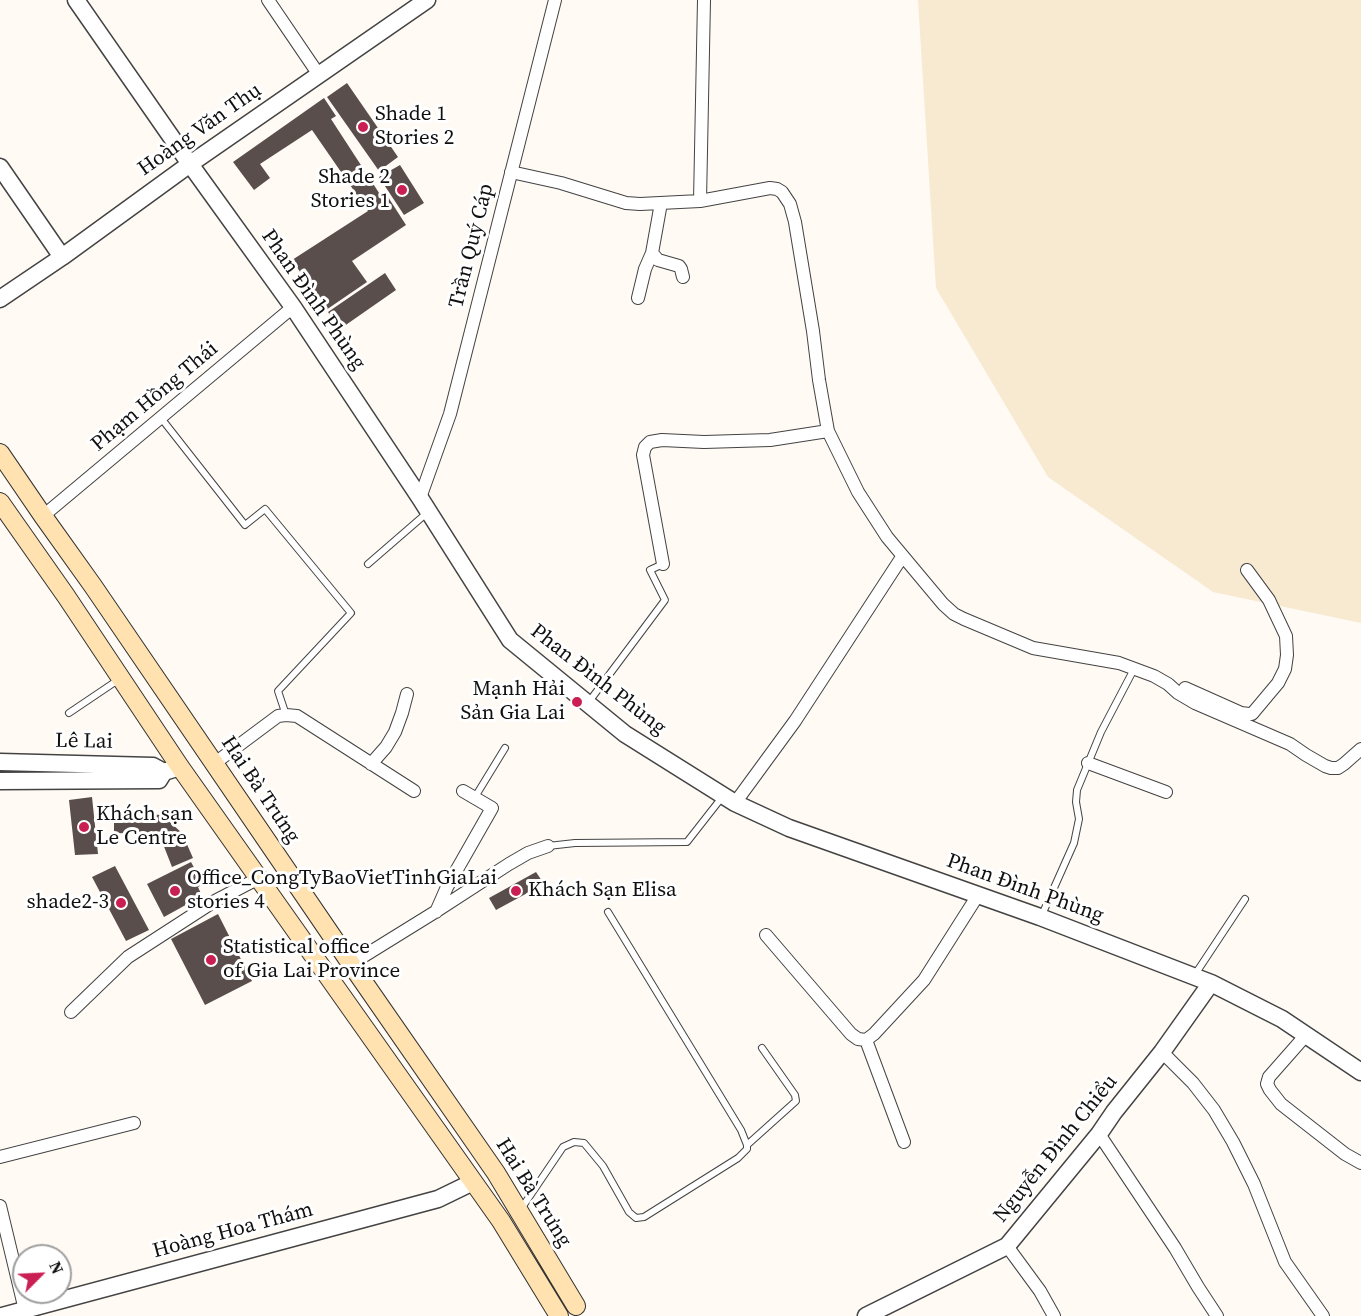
<!DOCTYPE html>
<meta charset="utf-8">
<style>
body{margin:0}
#map{position:relative;width:1361px;height:1316px;overflow:hidden;background:#fffaf4;font-family:"Source Serif 4",serif}
canvas{display:block}
.north{position:absolute;left:12px;top:1244px;width:60px;height:60px;box-sizing:border-box;background:#fff;border:2px solid #9f9f9f;border-radius:50%;rotate:66deg;font-size:16px;font-weight:700;line-height:24px;text-align:center;color:#101010}
.north::after{content:'';display:block;margin:auto;width:21px;height:27px;background:#ca1f53;clip-path:polygon(50% 0,100% 100%,50% 72%,0 100%)}
</style>
<div id="map">
<canvas width="1361" height="1316"></canvas>
<div class="north">N</div>
</div>
<script>
const context = document.querySelector('canvas').getContext('2d');
context.lineJoin = 'round';
function fill(path, color) {
  context.fillStyle = color;
  context.fill(path, 'evenodd');
}
function poly(rows) {
  const path = new Path2D();
  for (const r of rows) {
    path.moveTo(r[0], r[1]);
    for (let i = 2; i < r.length; i += 2) path.lineTo(r[i], r[i + 1]);
  }
  return path;
}
function stroke(path, color, width, dash) {
  context.strokeStyle = color;
  context.lineWidth = width;
  context.lineCap = dash ? 'butt' : 'round';
  context.setLineDash(dash || []);
  context.stroke(path);
}
function label(font, color, halo, rows, align = 'center') {
  context.font = font + ' "Source Serif 4",serif';
  context.lineWidth = 6;
  context.setLineDash([]);
  context.textBaseline = 'middle';
  context.strokeStyle = halo;
  context.fillStyle = color;
  for (const [text, x, y, turn = 0] of rows) {
    context.save();
    context.translate(x, y);
    context.rotate((+turn || 0) * Math.PI / 180);
    context.textAlign = isNaN(turn) ? turn : align;
    if (halo) context.strokeText(text, 0, 0);
    context.fillText(text, 0, 0);
    context.restore();
  }
}
fill(poly([
 [918,0,1361,0,1361,623,1213,592,1048,477,936,288]
]), '#f7ead1');
fill(poly([
 [347,83,398,157,379,171,327,97],
 [324,98,336,116,331,119,383,199,388,197,406,225,352,261,367,282,326,310,292,260,368,211,312,130,260,164,270,178,254,190,233,162],
 [400,165,424,203,404,215,379,177],
 [385,273,396,290,340,329,328,312],
 [92,797,98,854,75,855,69,800],
 [114,812,162,815,182,833,193,858,172,867,163,844,151,834,114,833],
 [191,862,203,884,198,887,202,896,164,917,147,884],
 [115,866,149,930,126,941,92,877],
 [536,872,544,884,496,910,489,898],
 [218,914,252,981,205,1005,171,939]
]), '#5a4e4c');
const service = poly([
 [161,418,245,525,265,509,351,613,278,691,286,715],
 [368,564,428,512],
 [588,703,665,600,650,570,663,564],
 [69,713,118,680],
 [475,797,505,748],
 [548,846,575,843,687,842,723,796],
 [1041,917,1074,843,1079,819,1076,802,1077,790,1101,732,1134,669],
 [1194,976,1245,899],
 [747,1145,796,1101,795,1095,762,1048],
 [521,1209,563,1147,574,1142,584,1143,603,1166,629,1212,636,1218,644,1217,738,1158,747,1149,747,1145,741,1130,608,912]
]);
const minor = poly([
 [268,0,319,75],
 [511,172,561,183,626,203,640,204,700,201,770,188,777,189,782,192,790,204,795,222,813,331,819,380,828,431,858,492,887,537,943,604,954,614,964,619,1033,648,1119,663,1154,676,1168,684,1178,693,1195,703,1290,744,1306,755,1325,766,1331,768,1338,768,1344,764,1361,749],
 [700,201,704,0],
 [661,203,652,253,658,260,679,266,681,269,683,277],
 [638,298,645,269,652,253],
 [420,498,450,414,555,0],
 [43,516,293,307],
 [663,564,643,455,645,447,650,442,662,440,704,442,770,440,828,431],
 [1185,688,1241,713,1249,714,1252,714,1278,683,1285,669,1287,655,1286,636,1269,600,1247,570],
 [215,763,278,716,286,715,297,716,414,791],
 [1088,763,1166,792],
 [371,764,386,747,395,732,402,713,407,694],
 [735,803,795,721,902,557],
 [436,912,447,887,492,808,463,791],
 [766,935,851,1034,858,1039,866,1040,874,1034,924,980,978,895],
 [351,964,435,912,509,864,528,853,548,846],
 [71,1012,128,957,213,902,259,878],
 [1306,1035,1269,1077,1267,1084,1270,1090,1281,1104,1345,1154,1361,1163],
 [866,1040,904,1142],
 [1162,1052,1193,1083,1214,1110,1233,1142,1254,1184,1285,1262,1323,1316],
 [1099,1134,1175,1248,1198,1287,1217,1316],
 [0,1157,134,1123],
 [0,1206,25,1310],
 [1007,1246,1040,1291,1054,1316]
]);
const tertiary = poly([
 [76,0,190,164,293,307,420,498,510,640,625,734,735,803,789,828,1040,917,1211,983,1282,1019,1361,1072],
 [0,167,62,257],
 [0,299,62,257,190,164,427,0],
 [0,762,153,766,164,772],
 [0,781,159,780,164,772,180,767],
 [2,1316,438,1199,473,1182],
 [866,1316,1007,1246,1099,1134,1114,1112,1162,1052,1211,983]
]);
const secondary = poly([
 [0,453,43,516,93,586,351,964,496,1173,576,1306],
 [0,502,66,596,180,767,501,1221,559,1316]
]);
stroke(service, '#434343', 8);
stroke(minor, '#434343', 14);
stroke(tertiary, '#434343', 19);
stroke(secondary, '#323232', 20);
stroke(service, '#fff', 6);
stroke(minor, '#fff', 12);
stroke(tertiary, '#fff', 16);
stroke(secondary, '#ffe2af', 18);
for (const [x, y, r, color] of [
 [363,127,6,"#ca1f53"],
 [402,190,6,"#ca1f53"],
 [577,702,6,"#ca1f53"],
 [84,827,6,"#ca1f53"],
 [175,891,6,"#ca1f53"],
 [516,891,6,"#ca1f53"],
 [121,903,6,"#ca1f53"],
 [211,960,6,"#ca1f53"]
]) {
  const dot = new Path2D();
  dot.arc(x, y, r, 0, 2 * Math.PI);
  context.fillStyle = color;
  context.fill(dot);
  stroke(dot, '#fff', 2);
}
label('21px', '#101010', '#fff', [
 ["Shade 1",375,115],
 ["Stories 2",375,139],
 ["Shade 2",390,178,"right"],
 ["Stories 1",390,202,"right"],
 ["Mạnh Hải",565,690,"right"],
 ["Sản Gia Lai",565,714,"right"],
 ["Khách sạn",96,815],
 ["Le Centre",96,839],
 ["Office_CongTyBaoVietTinhGiaLai",187,879],
 ["stories 4",187,903],
 ["Khách Sạn Elisa",528,891],
 ["shade2-3",109,903,"right"],
 ["Statistical office",223,948],
 ["of Gia Lai Province",223,972]
], 'left');
label('21px', '#101010', '#fff', [
 ["Hoàng Văn Thụ",200,130,-35],
 ["Trần Quý Cáp",472,246,-76],
 ["Phan Đình Phùng",313,300,55],
 ["Phạm Hồng Thái",155,397,-40],
 ["Phan Đình Phùng",598,680,38],
 ["Lê Lai",84,742,1],
 ["Hai Bà Trưng",260,790,56],
 ["Phan Đình Phùng",1025,889,20],
 ["Nguyễn Đình Chiểu",1056,1149,-51],
 ["Hai Bà Trưng",533,1193,58],
 ["Hoàng Hoa Thám",233,1231,-15]
]);
</script>
